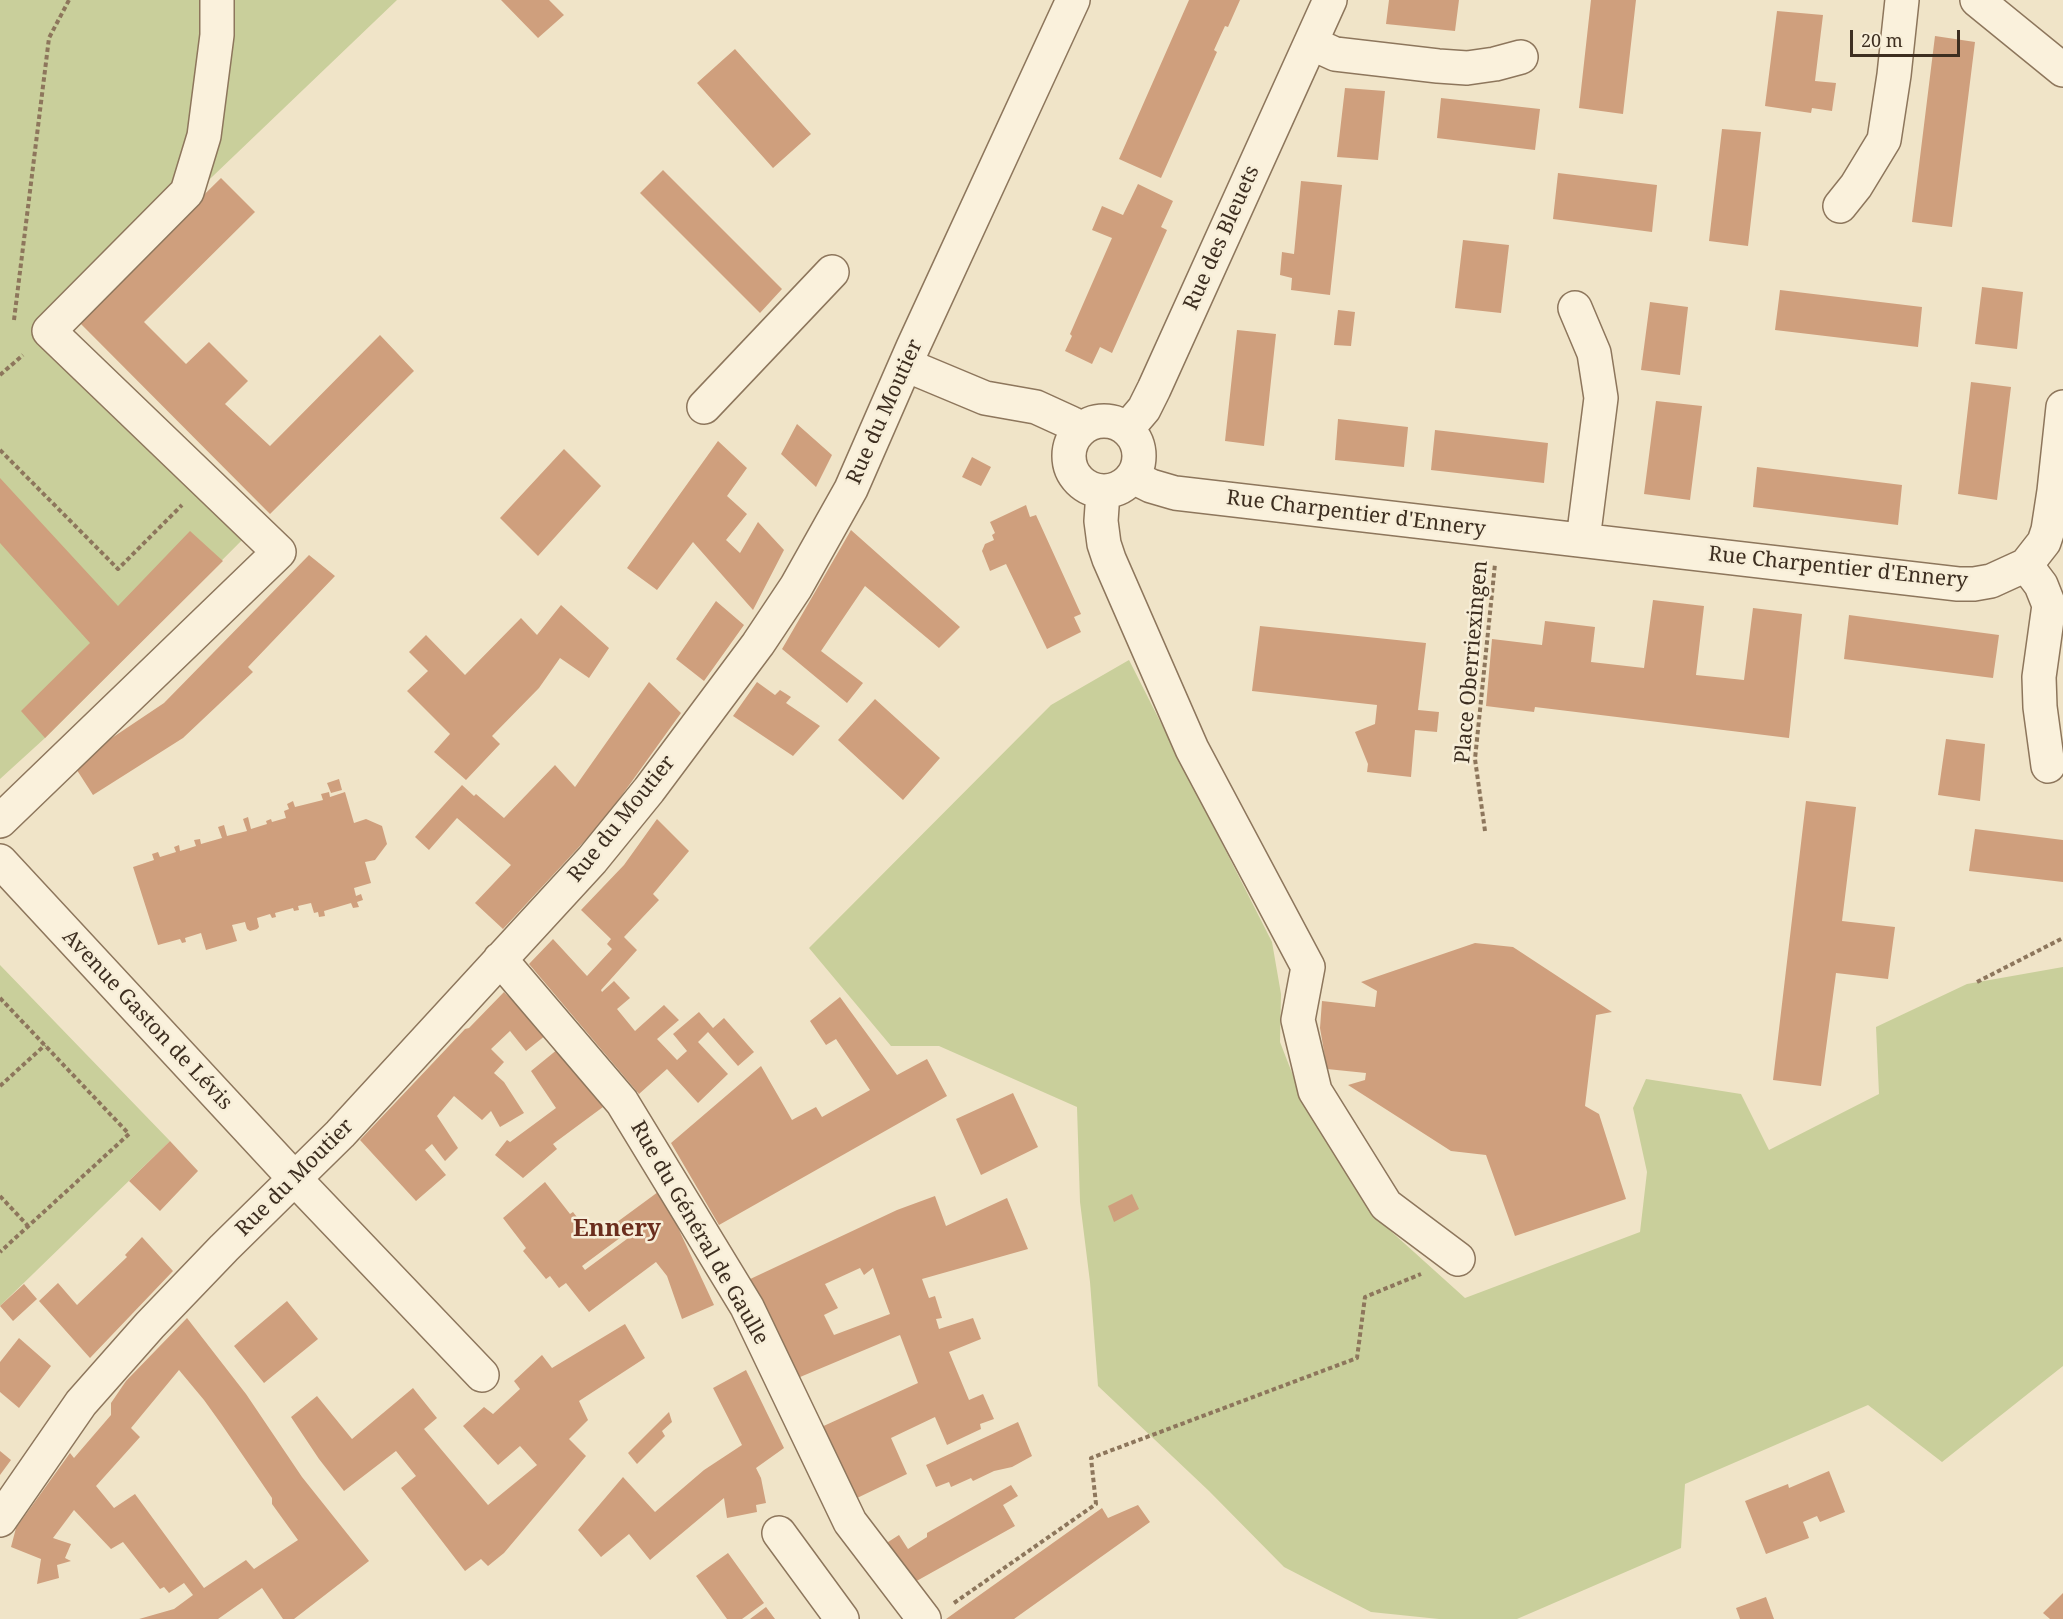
<!DOCTYPE html>
<meta charset="utf-8">
<style>
body{margin:0}
#map{position:relative;width:2063px;height:1619px;overflow:hidden;background:#f0e4c8;font-family:"Noto Serif",serif}
canvas{display:block}
.scale{position:absolute;left:1850px;top:30px;width:110px;height:27px;box-sizing:border-box;border:3px solid #3d2e20;border-top:0;padding-left:8px;font-size:18px;line-height:21px;white-space:nowrap;color:#3d2e20;-webkit-text-stroke:4px #f7eed8;paint-order:stroke}
</style>
<div id="map">
<canvas width="2063" height="1619"></canvas>
<div class="scale">20 m</div>
</div>
<script>
const context = document.querySelector('canvas').getContext('2d');
context.lineJoin = 'round';
function fill(path, color) {
  context.fillStyle = color;
  context.fill(path, 'evenodd');
}
function poly(rows) {
  const path = new Path2D();
  for (const r of rows) {
    if (r.length === 3) {
      path.moveTo(r[0] + r[2], r[1]);
      path.arc(r[0], r[1], r[2], 0, 2 * Math.PI);
      continue;
    }
    path.moveTo(r[0], r[1]);
    for (let i = 2; i < r.length; i += 2) path.lineTo(r[i], r[i + 1]);
  }
  return path;
}
function stroke(path, color, width, dash) {
  context.strokeStyle = color;
  context.lineWidth = width;
  context.lineCap = dash ? 'butt' : 'round';
  context.setLineDash(dash || []);
  context.stroke(path);
}
function label(font, color, halo, rows, align = 'center') {
  context.font = font + ' "Noto Serif",serif';
  context.lineWidth = 5;
  context.setLineDash([]);
  context.textBaseline = 'middle';
  context.strokeStyle = halo;
  context.fillStyle = color;
  for (const [text, x, y, turn = 0] of rows) {
    context.save();
    context.translate(x, y);
    context.rotate((+turn || 0) * Math.PI / 180);
    context.textAlign = isNaN(turn) ? turn : align;
    if (halo) context.strokeText(text, 0, 0);
    context.fillText(text, 0, 0);
    context.restore();
  }
}
fill(poly([
 [0,0,397,0,213,176,60,326,264,518,45,738,0,779],
 [1129,660,1272,942,1281,994,1280,1042,1306,1109,1344,1170,1384,1225,1465,1298,1640,1232,1647,1172,1633,1108,1646,1079,1741,1094,1769,1150,1879,1094,1876,1027,1967,984,2063,967,2063,1366,1942,1462,1868,1405,1685,1484,1681,1548,1517,1619,1439,1619,1371,1612,1284,1567,1209,1491,1098,1386,1090,1282,1080,1202,1077,1107,939,1046,891,1046,809,948,1051,705],
 [0,965,170,1141,0,1306]
]), '#c9cf9b');
fill(poly([
 [501,0,549,0,564,15,538,38],
 [1189,0,1240,0,1228,27,1225,26,1219,39,1214,50,1217,52,1161,178,1119,159],
 [1389,0,1459,0,1455,31,1386,24],
 [1591,0,1636,0,1623,114,1579,108],
 [1777,11,1823,15,1815,81,1836,83,1832,111,1812,108,1811,113,1765,106],
 [1935,36,1975,42,1952,227,1912,222],
 [735,49,811,134,773,168,697,83],
 [1345,88,1385,91,1378,160,1337,157],
 [1441,98,1540,109,1535,150,1437,138],
 [1722,129,1761,132,1748,246,1709,241],
 [663,170,782,289,760,313,640,193],
 [1558,173,1657,185,1652,232,1553,219],
 [221,178,255,212,144,322,186,364,209,342,248,381,225,404,270,446,380,335,414,371,270,514,77,320],
 [1301,181,1342,185,1330,295,1291,290,1292,278,1280,275,1282,252,1294,254],
 [1138,184,1173,201,1161,227,1167,230,1112,353,1100,347,1092,364,1065,351,1072,336,1070,334,1112,238,1092,230,1102,206,1123,215],
 [1463,240,1509,245,1501,313,1455,308],
 [1982,287,2023,292,2017,349,1975,344],
 [1780,290,1922,307,1918,347,1775,330],
 [1650,302,1688,307,1680,375,1641,370],
 [1338,310,1355,312,1351,346,1334,345],
 [1237,330,1276,334,1264,446,1225,441],
 [1971,382,2011,387,1997,500,1958,494],
 [1656,401,1702,406,1690,500,1644,494],
 [1338,419,1408,427,1404,467,1335,460],
 [797,424,832,455,816,487,781,454],
 [1435,430,1548,443,1544,483,1431,470],
 [718,441,747,468,727,496,747,514,726,540,740,553,758,522,784,550,753,610,693,542,657,590,627,568],
 [564,449,601,486,538,556,500,518],
 [972,457,991,467,981,486,962,477],
 [1757,467,1902,485,1898,525,1753,507],
 [0,478,118,606,190,531,223,561,45,738,21,711,90,643,0,543],
 [1026,505,1030,517,1036,515,1081,614,1074,617,1081,632,1047,649,1006,564,990,571,982,551,985,544,994,540,992,535,995,533,990,522],
 [851,530,960,627,939,648,865,586,821,651,863,683,847,703,782,649],
 [309,555,335,576,248,667,253,672,183,738,93,795,73,764,164,703],
 [1653,600,1704,606,1696,675,1744,680,1753,608,1802,614,1789,738,1535,707,1534,712,1486,706,1492,639,1542,645,1545,621,1595,627,1591,662,1644,668],
 [716,601,744,625,704,681,676,659],
 [561,605,609,648,589,678,560,658,539,688,492,736,500,744,466,780,434,752,450,734,407,691,428,671,409,652,426,635,465,675,521,618,537,635],
 [1849,615,1999,635,1993,678,1844,659],
 [1260,626,1426,643,1418,710,1439,712,1437,732,1415,730,1411,777,1367,772,1368,764,1355,732,1375,724,1377,705,1252,691],
 [649,682,681,713,604,820,503,929,475,903,511,865,457,818,429,850,415,837,462,785,474,796,476,794,504,818,555,765,575,787],
 [757,682,775,695,780,690,791,697,786,703,820,726,793,756,733,716],
 [875,699,940,758,903,800,838,740],
 [1946,739,1985,744,1980,801,1938,795],
 [339,779,342,790,331,793,327,783],
 [329,792,330,797,345,792,354,823,366,819,382,826,387,844,375,860,365,862,371,883,354,888,356,896,361,894,363,900,357,902,359,907,353,908,351,903,324,911,325,916,319,917,318,912,314,913,311,903,298,906,299,910,294,911,293,908,275,913,276,917,272,918,270,914,257,918,259,927,257,929,250,931,247,929,245,922,232,925,237,941,206,950,201,933,185,938,186,942,182,943,180,939,158,945,133,867,154,860,152,854,158,852,160,857,176,852,174,847,179,845,180,851,196,846,194,840,200,839,201,844,222,838,218,827,224,825,227,836,247,831,243,819,248,817,251,829,267,824,266,821,271,819,272,822,286,818,284,811,289,809,287,804,293,801,295,807,323,800,321,794],
 [1806,801,1856,807,1842,921,1895,927,1888,979,1836,973,1821,1086,1773,1080],
 [657,819,689,851,653,894,659,900,624,937,637,950,601,990,602,992,614,981,630,998,617,1009,635,1031,664,1005,679,1020,657,1039,677,1060,687,1051,673,1034,699,1012,713,1028,724,1018,754,1052,738,1066,708,1032,698,1042,728,1074,698,1103,667,1069,639,1094,529,964,553,939,587,976,612,949,607,944,611,939,581,910,624,865],
 [1975,829,2063,840,2063,882,1969,871],
 [1475,943,1513,947,1612,1012,1596,1015,1585,1106,1599,1114,1626,1199,1515,1236,1486,1155,1451,1151,1348,1085,1365,1080,1366,1073,1327,1069,1320,1028,1322,1001,1375,1007,1377,991,1361,982],
 [504,992,546,1035,526,1051,510,1031,491,1049,504,1062,494,1073,504,1082,524,1113,500,1127,491,1111,482,1120,454,1096,437,1116,458,1148,445,1161,432,1144,425,1150,446,1175,416,1201,360,1140,465,1029,469,1028],
 [840,997,897,1075,927,1059,947,1096,719,1225,671,1143,761,1066,792,1120,816,1107,822,1117,870,1090,836,1039,826,1045,810,1021],
 [558,1049,603,1107,553,1144,557,1149,523,1178,495,1155,507,1140,510,1142,556,1108,531,1071],
 [1013,1093,1038,1147,981,1175,956,1119],
 [170,1141,198,1171,160,1211,129,1181],
 [545,1182,570,1214,573,1212,594,1239,658,1192,667,1204,714,1305,682,1319,667,1276,656,1262,589,1312,566,1283,559,1288,550,1276,546,1279,523,1251,526,1248,503,1218],
 [632,1229,635,1233,585,1270,582,1266],
 [1132,1194,1139,1209,1114,1222,1108,1206],
 [935,1196,946,1226,1007,1198,1028,1249,922,1279,929,1298,935,1296,942,1318,936,1319,939,1329,973,1318,981,1339,949,1352,969,1400,983,1394,994,1419,980,1424,981,1429,947,1445,935,1417,891,1438,907,1474,855,1499,817,1429,918,1383,900,1335,793,1380,746,1281,897,1210],
 [860,1268,864,1275,873,1268,890,1314,834,1335,824,1315,838,1308,825,1284],
 [142,1237,173,1271,90,1358,39,1301,58,1283,77,1305,127,1257,125,1255],
 [24,1284,37,1299,13,1321,0,1306],
 [287,1301,318,1339,264,1383,234,1346],
 [187,1318,246,1394,302,1477,369,1561,294,1619,283,1619,262,1588,218,1619,139,1619,174,1609,193,1595,184,1583,169,1593,164,1587,160,1589,123,1542,111,1549,74,1510,53,1538,71,1544,65,1558,71,1561,57,1565,59,1578,37,1584,41,1559,11,1547,16,1528,70,1453,74,1458,111,1415,111,1403,126,1381],
 [179,1370,204,1400,222,1425,272,1498,272,1504,298,1540,254,1569,246,1560,204,1588,135,1494,114,1508,96,1486,140,1437,131,1428],
 [625,1324,645,1358,579,1401,588,1420,569,1439,586,1456,504,1553,488,1566,481,1559,465,1571,401,1488,416,1476,396,1451,344,1491,319,1459,291,1417,317,1396,352,1439,413,1388,437,1418,424,1429,488,1505,537,1465,520,1446,498,1465,463,1426,484,1407,493,1414,520,1389,514,1381,542,1355,552,1368],
 [19,1338,51,1366,19,1408,0,1392,0,1362],
 [746,1370,784,1448,756,1468,761,1478,766,1503,756,1505,757,1512,727,1518,724,1498,650,1560,629,1534,601,1557,578,1530,623,1477,655,1512,704,1470,742,1445,713,1388],
 [669,1412,672,1422,662,1431,665,1436,637,1464,628,1453],
 [1018,1422,1032,1456,1012,1467,994,1471,973,1481,971,1478,951,1487,949,1482,936,1487,926,1465],
 [0,1451,11,1460,0,1475],
 [1829,1471,1845,1512,1820,1522,1817,1516,1803,1522,1809,1538,1766,1554,1745,1501,1788,1484,1789,1488],
 [1011,1485,1018,1496,1003,1505,1015,1526,913,1583,885,1544,899,1535,908,1549,927,1537,927,1533],
 [1138,1505,1150,1522,1014,1619,946,1619,1102,1508,1108,1518],
 [728,1553,764,1603,742,1619,727,1619,696,1576],
 [2063,1593,2063,1619,2050,1619,2043,1613],
 [1766,1597,1774,1619,1740,1619,1736,1608],
 [766,1607,775,1619,750,1619]
]), '#cf9f7d');
const minor = poly([
 [1977,0,2063,70],
 [1311,43,1335,54,1438,66,1467,68,1495,64,1521,57],
 [1840,206,1856,186,1884,140,1894,75,1902,0],
 [1575,308,1594,353,1601,398,1583,540],
 [906,365,985,398,1036,407,1071,423,1081,429],
 [704,407,832,272],
 [1104,456,35],
 [1127,429,1144,409,1154,389,1330,0],
 [1133,477,1151,486,1175,493,1958,584,1974,584,1991,581,2026,565,2044,542,2048,530,2054,491,2063,407],
 [1103,492,1101,521,1104,544,1109,559,1192,749,1308,967,1298,1020,1315,1091,1386,1205,1458,1259],
 [2026,565,2041,585,2049,605,2039,677,2040,707,2048,766],
 [0,821,279,552,49,331,187,192,204,136,217,35,217,0],
 [0,861,295,1179,482,1375],
 [500,959,622,1102,747,1307,850,1522,924,1619],
 [0,1520,81,1403,150,1325,224,1248,340,1134,592,860,649,790,758,644,796,587,851,489,913,347,1073,0],
 [779,1533,842,1619]
]);
stroke(minor, '#8d765c', 36);
stroke(poly([
 [14,320,49,38,69,0],
 [0,375,23,355],
 [0,450,118,569,182,505],
 [1485,831,1475,759,1495,564],
 [1977,982,2063,938],
 [0,998,129,1134,0,1252],
 [0,1086,45,1045],
 [0,1196,28,1226],
 [954,1603,1096,1504,1091,1458,1357,1358,1365,1297,1421,1274]
]), '#8d765c', 4, [4.5, 3]);
stroke(minor, '#faf1dc', 33);
label('21px', '#3d2e20', '#f7eed8', [
 ["Rue des Bleuets",1222,238,-66],
 ["Rue du Moutier",885,412,-66],
 ["Rue Charpentier d'Ennery",1356,514,7],
 ["Rue Charpentier d'Ennery",1838,568,6],
 ["Place Oberriexingen",1472,662,-85],
 ["Rue du Moutier",622,819,-51],
 ["Avenue Gaston de Lévis",147,1020,47],
 ["Rue du Moutier",295,1178,-45],
 ["Rue du Général de Gaulle",699,1233,60]
]);
label('bold 24px', '#6b2e1e', '#f7eed8', [
 ["Ennery",617,1229]
]);
</script>
